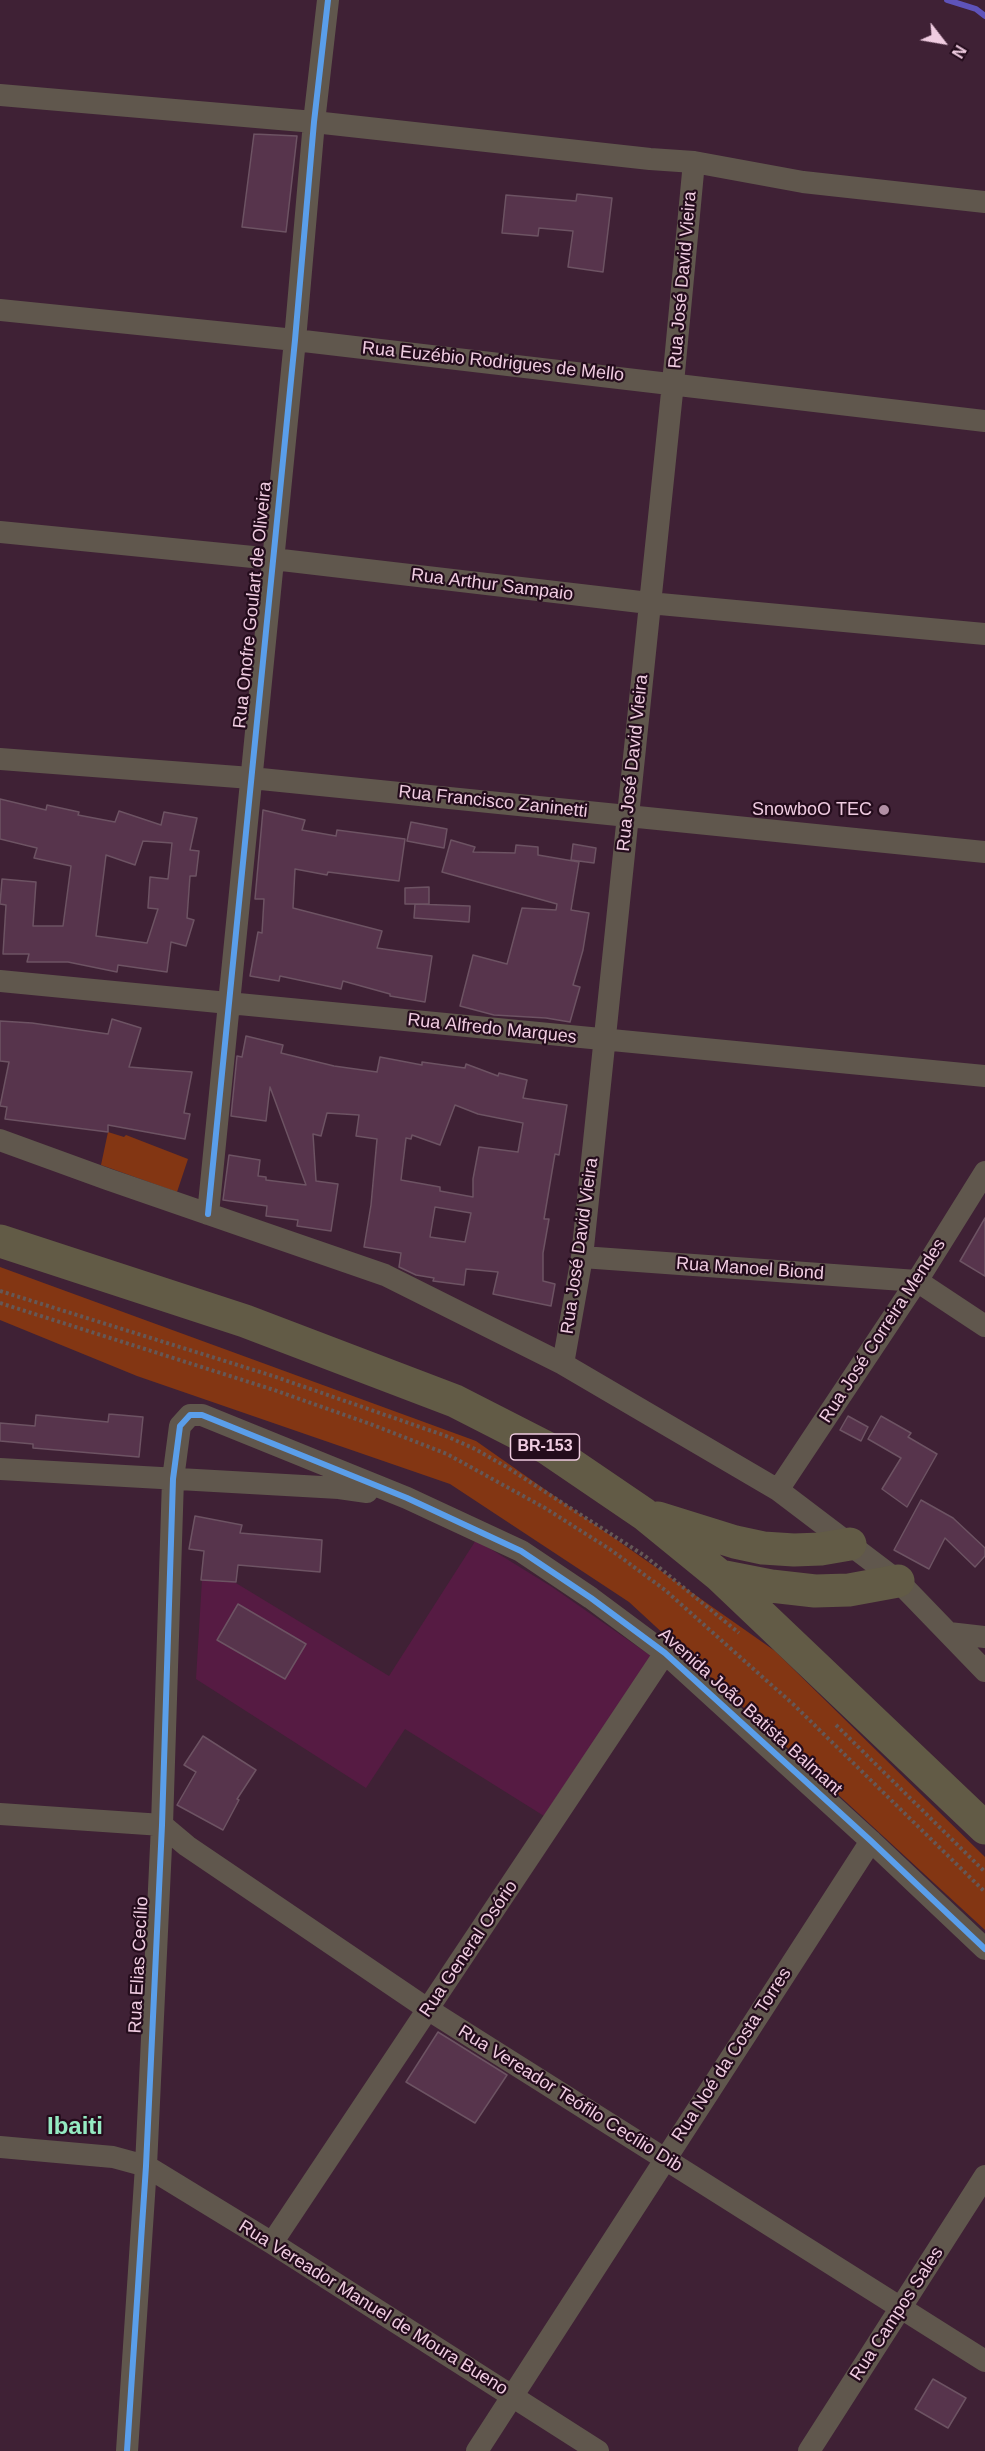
<!DOCTYPE html>
<meta charset="utf-8">
<style>
body{margin:0}
#map{position:relative;width:985px;height:2451px;overflow:hidden;background:#3f2135;font-family:Helvetica,sans-serif}
canvas{display:block}
.north{position:absolute;left:913px;top:12px;width:60px;height:60px;-webkit-text-stroke:4px #240c1c;paint-order:stroke;rotate:121deg;font-size:16px;font-weight:700;line-height:24px;text-align:center;color:#f0cce1}
.north::after{content:'';display:block;margin:auto;width:21px;height:27px;background:#f0cce1;clip-path:polygon(50% 0,100% 100%,50% 72%,0 100%)}
</style>
<div id="map">
<canvas width="985" height="2451"></canvas>
<div class="north">N</div>
</div>
<script>
const context = document.querySelector('canvas').getContext('2d');
context.lineJoin = 'round';
function fill(path, color) {
  context.fillStyle = color;
  context.fill(path, 'evenodd');
}
function poly(rows) {
  const path = new Path2D();
  for (const r of rows) {
    path.moveTo(r[0], r[1]);
    for (let i = 2; i < r.length; i += 2) path.lineTo(r[i], r[i + 1]);
  }
  return path;
}
function stroke(path, color, width, dash) {
  context.strokeStyle = color;
  context.lineWidth = width;
  context.lineCap = dash ? 'butt' : 'round';
  context.setLineDash(dash || []);
  context.stroke(path);
}
function label(font, color, halo, rows, align = 'center') {
  context.font = font + ' Helvetica,sans-serif';
  context.lineWidth = 4.5;
  context.setLineDash([]);
  context.textBaseline = 'middle';
  context.strokeStyle = halo;
  context.fillStyle = color;
  for (const [text, x, y, turn = 0] of rows) {
    context.save();
    context.translate(x, y);
    context.rotate((+turn || 0) * Math.PI / 180);
    context.textAlign = isNaN(turn) ? turn : align;
    if (halo) context.strokeText(text, 0, 0);
    context.fillText(text, 0, 0);
    context.restore();
  }
}
fill(poly([
 [476,1540,552,1587,651,1656,544,1816,405,1729,366,1788,196,1679,203,1563,389,1676]
]), '#561b43');
fill(poly([
 [108,1132,124,1137,126,1135,188,1159,177,1192,101,1165],
 [0,1267,476,1441,775,1651,985,1857,985,1930,629,1602,450,1484,137,1376,0,1320]
]), '#833613');
stroke(poly([
 [947,0,976,9,985,16]
]), '#5e53ba', 6);
const building = poly([
 [254,134,297,136,286,232,242,227,254,134],
 [577,194,612,198,603,272,568,267,573,231,539,228,538,236,502,233,506,195,576,201,577,194],
 [0,799,46,810,47,805,79,812,78,815,115,822,119,811,161,825,164,812,197,818,190,850,199,851,196,876,190,876,187,918,194,920,186,946,171,942,167,972,118,965,117,972,68,962,27,962,29,954,3,954,6,905,0,904,2,879,36,882,33,926,63,926,71,866,34,858,37,848,0,839,0,799],
 [143,841,172,843,168,879,150,877,148,908,158,909,147,943,96,936,106,855,135,865,143,841],
 [263,810,305,820,302,830,336,836,337,830,405,839,399,881,328,872,327,875,295,869,293,908,382,931,377,948,432,956,425,1002,390,996,390,994,343,981,341,989,280,976,279,981,250,976,258,932,262,933,264,899,255,899,263,810],
 [411,822,447,829,444,848,407,841,411,822],
 [451,840,475,847,473,852,515,853,516,845,538,847,538,855,579,862,571,910,589,913,583,950,573,985,580,987,570,1022,546,1018,494,1015,460,1006,473,955,507,964,522,908,556,910,557,904,442,872,451,840],
 [573,844,596,848,594,863,571,860,573,844],
 [429,887,429,904,405,904,405,888,429,887],
 [415,904,470,906,469,922,414,918,415,904],
 [112,1019,141,1028,129,1067,192,1072,184,1113,190,1114,185,1139,108,1125,108,1132,5,1119,7,1107,0,1106,9,1062,0,1061,0,1021,32,1023,108,1034,112,1019],
 [246,1036,283,1045,281,1053,334,1066,377,1072,380,1057,422,1065,422,1062,465,1068,466,1064,498,1076,499,1073,527,1080,523,1098,567,1105,559,1155,555,1154,544,1219,549,1219,543,1253,543,1281,555,1284,551,1306,493,1294,498,1272,466,1269,464,1285,433,1281,434,1278,416,1275,399,1267,401,1253,364,1247,371,1205,377,1139,356,1136,359,1115,327,1113,321,1136,313,1134,316,1181,338,1184,331,1231,297,1226,298,1220,266,1216,267,1206,223,1200,229,1155,260,1160,258,1176,266,1177,266,1180,306,1185,270,1087,266,1121,231,1116,237,1056,242,1057,246,1036],
 [455,1105,478,1114,523,1123,518,1152,479,1147,473,1179,473,1197,440,1191,440,1187,401,1180,406,1138,411,1139,412,1135,440,1145,455,1105],
 [435,1207,471,1213,465,1242,430,1237,435,1207],
 [985,1218,985,1276,960,1261,985,1218],
 [109,1414,143,1417,139,1457,33,1448,33,1444,0,1441,0,1423,35,1426,36,1415,108,1422,109,1414],
 [848,1416,868,1427,861,1441,840,1430,848,1416],
 [881,1416,911,1433,908,1437,937,1454,907,1507,882,1489,901,1458,868,1439,881,1416],
 [921,1500,953,1518,985,1548,985,1556,975,1567,945,1538,929,1569,894,1550,921,1500],
 [195,1516,242,1525,240,1533,322,1540,320,1572,238,1565,236,1582,201,1580,204,1551,189,1549,195,1516],
 [238,1604,306,1644,285,1679,217,1640,238,1604],
 [203,1736,256,1770,237,1799,239,1800,223,1830,177,1805,196,1772,184,1765,203,1736],
 [438,2032,507,2075,475,2123,406,2082,438,2032],
 [933,2379,966,2398,948,2428,915,2409,933,2379]
]);
fill(building, '#57344c');
stroke(building, '#6d5363', 1.5);
stroke(poly([
 [0,1291,273,1376,446,1436,475,1449,505,1466,645,1556,739,1633],
 [0,1303,271,1389,373,1425,447,1454,545,1508,611,1550,665,1590,794,1705,985,1892],
 [836,1725,985,1872]
]), '#655856', 4, [3, 3]);
stroke(poly([
 [0,95,314,122,650,159,694,162,803,182,985,202],
 [0,310,295,340,985,421],
 [0,532,273,559,649,603,985,634],
 [0,759,251,778,985,852],
 [0,981,985,1076],
 [0,1140,107,1179,385,1275,563,1364,778,1490,898,1581,985,1671],
 [208,1214,295,340,314,122,328,0],
 [582,1257,917,1281,985,1326],
 [563,1364,582,1257,673,383,694,162],
 [0,1469,339,1488,367,1492],
 [778,1490,917,1281,985,1172],
 [949,1633,985,1637],
 [0,1814,162,1825,187,1846,429,2010,985,2361],
 [0,2147,113,2157,146,2166,272,2243,598,2451],
 [272,2243,665,1653],
 [127,2451,146,2166,162,1825,173,1479,180,1426,190,1415,202,1415,407,1498,521,1551,591,1598,665,1653,871,1841,985,1949],
 [477,2451,871,1841],
 [809,2451,985,2176]
]), '#60574d', 22);
stroke(poly([
 [0,1241,245,1321,455,1401,547,1448,644,1514,720,1576,985,1828],
 [658,1518,735,1542,763,1548,794,1550,821,1549,850,1544],
 [720,1576,771,1586,815,1591,849,1590,898,1581]
]), '#625b46', 33);
stroke(poly([
 [208,1214,295,340,314,122,328,0],
 [127,2451,146,2166,162,1825,173,1479,180,1426,190,1415,202,1415,407,1498,521,1551,591,1598,665,1653,871,1841,985,1949]
]), '#5a9eea', 6);
for (const [x, y, r, color] of [
 [884,810,6,"#b290a5"]
]) {
  const dot = new Path2D();
  dot.arc(x, y, r, 0, 2 * Math.PI);
  context.fillStyle = color;
  context.fill(dot);
  stroke(dot, '#240c1c', 2);
}
for (const [x, y, w] of [
 [545,1447,69]
]) {
  const box = new Path2D();
  box.roundRect(x - w / 2, y - 13, w, 26, 4.5);
  context.fillStyle = '#240c1c';
  context.fill(box);
  stroke(box, '#f0cce1', 1.5);
}
label('bold 16px', '#f0cce1', null, [
 ["BR-153",545,1447]
]);
label('18px', '#f0cce1', '#240c1c', [
 ["Rua José David Vieira",683,280,-85],
 ["Rua Euzébio Rodrigues de Mello",493,362,6],
 ["Rua Arthur Sampaio",492,585,7],
 ["Rua Onofre Goulart de Oliveira",253,605,-84],
 ["Rua José David Vieira",633,763,-84],
 ["Rua Francisco Zaninetti",493,802,6],
 ["Rua Alfredo Marques",492,1029,6],
 ["Rua José David Vieira",580,1246,-82],
 ["Rua Manoel Biond",750,1269,4],
 ["Rua José Correira Mendes",883,1331,-57],
 ["Avenida João Batista Balmant",750,1712,42],
 ["Rua General Osório",469,1949,-56],
 ["Rua Elias Cecílio",139,1965,-87],
 ["Rua Noé da Costa Torres",732,2055,-57],
 ["Rua Vereador Teófilo Cecílio Dib",570,2099,32],
 ["Rua Vereador Manuel de Moura Bueno",373,2308,32],
 ["Rua Campos Sales",897,2314,-57]
]);
label('18px', '#f0cce1', '#240c1c', [
 ["SnowboO TEC",872,810]
], 'right');
label('bold 24px', '#95eac2', '#240c1c', [
 ["Ibaiti",75,2127]
]);
</script>
